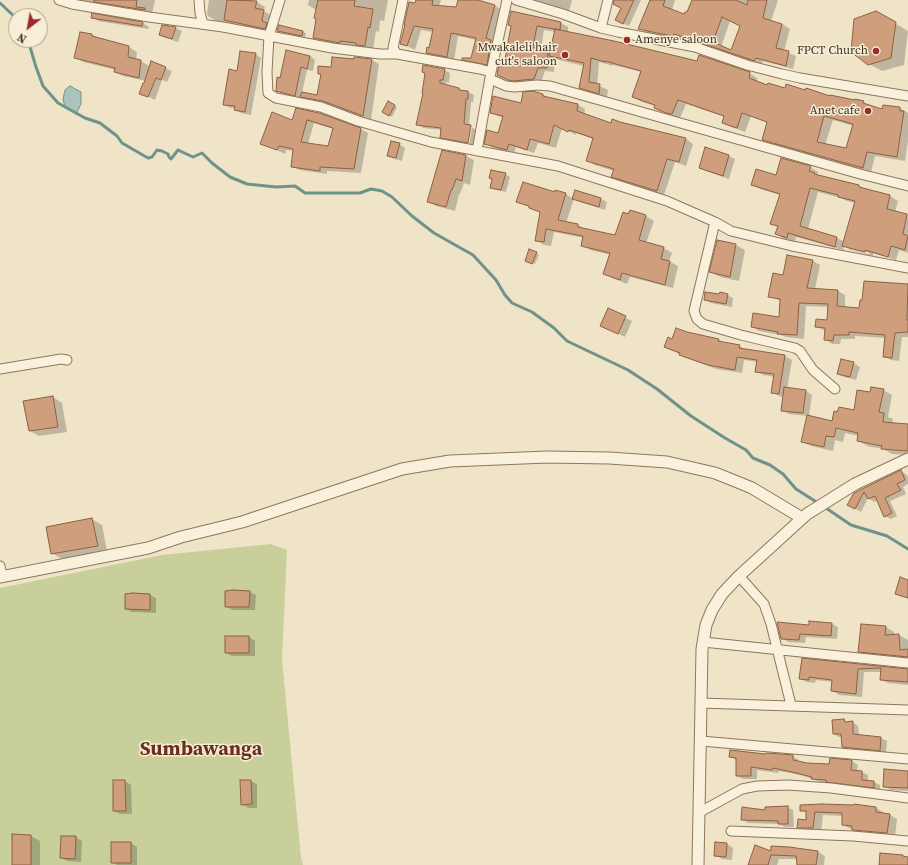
<!DOCTYPE html>
<style>
body{margin:0}
#map{position:relative;width:908px;height:865px;overflow:hidden;background:#f0e4c8;font-family:"Source Serif 4",serif}
canvas{display:block}
.north{position:absolute;left:8px;top:8px;width:40px;height:40px;box-sizing:border-box;background:#f7eed8;border:1px solid #ada18e;border-radius:50%;rotate:211deg;font-size:11px;font-weight:700;line-height:16px;text-align:center;color:#3d2e20}
.north::after{content:'';display:block;margin:auto;width:14px;height:18px;background:#9e2a2b;clip-path:polygon(50% 0,100% 100%,50% 72%,0 100%)}
</style>
<div id="map">
<canvas width="908" height="865"></canvas>
<div class="north">N</div>
</div>
<script>
const context = document.querySelector('canvas').getContext('2d');
context.lineJoin = 'round';
function fill(path, color) {
  context.fillStyle = color;
  context.fill(path, 'evenodd');
}
function poly(rows) {
  const path = new Path2D();
  for (const r of rows) {
    path.moveTo(r[0], r[1]);
    for (let i = 2; i < r.length; i += 2) path.lineTo(r[i], r[i + 1]);
  }
  return path;
}
function stroke(path, color, width, dash) {
  context.strokeStyle = color;
  context.lineWidth = width;
  context.lineCap = dash ? 'butt' : 'round';
  context.setLineDash(dash || []);
  context.stroke(path);
}
function label(font, color, halo, rows, align = 'center') {
  context.font = font + ' "Source Serif 4",serif';
  context.lineWidth = 3;
  context.setLineDash([]);
  context.textBaseline = 'middle';
  context.strokeStyle = halo;
  context.fillStyle = color;
  for (const [text, x, y, turn = 0] of rows) {
    context.save();
    context.translate(x, y);
    context.rotate((+turn || 0) * Math.PI / 180);
    context.textAlign = isNaN(turn) ? turn : align;
    if (halo) context.strokeText(text, 0, 0);
    context.fillText(text, 0, 0);
    context.restore();
  }
}
fill(poly([
 [271,544,287,550,282,659,301,858,303,865,0,865,0,588,162,555]
]), '#c9cf9b');
const water = poly([
 [70,86,81,92,81,104,76,114,65,107,63,99,65,90,70,86]
]);
fill(water, '#a9c4bc');
stroke(water, '#6f938a', 1);
fill(poly([
 [81,0,155,0,152,14,85,3],
 [209,0,252,0,257,2,265,7,264,11,272,16,273,33,216,21,208,16,207,13],
 [309,0,388,0,384,21,380,20,379,32,376,31,373,50,366,49,361,46,348,45,348,47,322,42,314,38,317,19,316,10,308,5],
 [417,0,441,0,439,6,457,8,459,0,474,0,494,5,502,10,494,68,471,64,463,59,472,59,476,40,458,36,454,61,434,57,427,53,430,49,433,32,421,30,415,50,401,43],
 [532,0,572,0,569,11],
 [618,0,641,0,629,26,622,23,622,8],
 [651,0,675,0,672,10,685,17,693,0,778,0,771,21,782,24,790,29,784,51,796,56,793,69,763,61,762,64,757,63,681,37,680,40,647,33,640,28],
 [730,21,742,26,731,51,721,47],
 [512,12,561,23,568,27,568,33,697,62,749,73,757,78,757,82,768,86,785,90,806,91,831,97,863,102,871,106,883,110,884,106,900,108,908,113,908,141,905,161,875,156,871,172,771,144,763,139,768,123,751,116,745,132,731,127,723,123,725,117,686,104,680,118,675,117,663,112,655,108,655,106,642,102,633,97,642,72,613,65,613,66,599,62,597,85,608,90,607,97,589,92,581,88,584,66,555,59,554,72,545,71,541,83,516,84,498,75,505,60,512,26],
 [544,30,556,32,550,53,541,50],
 [833,120,853,126,846,150,825,145],
 [876,12,908,31,904,65,882,71,869,64],
 [92,17,143,23,149,27,148,29,98,21],
 [279,26,303,32,306,33,305,37,281,32,278,31],
 [176,28,182,31,178,42,166,38,160,35],
 [92,35,99,39,129,47,137,52,136,60,141,61,149,66,148,71,165,68,172,71,167,82,162,80,155,100,140,93,146,81,123,76,115,72,116,70,83,62,75,57],
 [255,54,261,58,251,115,241,113,235,110,236,108,230,108,224,104,238,72],
 [310,56,315,60,313,71,307,70,302,93,318,96,322,75,319,74,332,68,372,60,379,64,371,120,331,105,309,100,301,96,301,98,282,93,277,90,280,79],
 [444,70,450,73,449,83,446,82,445,85,468,92,474,95,473,102,471,102,469,126,470,126,476,130,474,146,469,145,472,127,469,127,467,144,447,140,441,137,442,130,423,128,417,124,424,93,426,74,423,72],
 [543,95,549,98,578,105,585,109,584,115,612,124,620,123,686,139,693,144,686,166,675,162,664,195,619,180,612,176,614,171,595,165,587,160,593,139,576,133,576,135,562,128,556,148,538,143,534,153,516,147,514,154,493,148,485,143,499,134,503,118,491,113,522,104],
 [388,102,397,107,392,117,383,112],
 [319,114,361,129,368,133,361,173,327,171,327,174,299,170,292,166,294,151,286,150,285,154,261,143,293,122],
 [314,123,333,129,329,147,308,144],
 [399,144,405,148,402,161,395,159,388,156],
 [706,148,729,156,735,159,729,179,706,171,700,168],
 [466,156,474,160,470,185,464,183,460,194,459,194,455,211,436,206,428,201],
 [810,167,818,172,817,176,859,186,866,190,890,196,898,201,895,212,908,215,908,253,899,250,896,260,873,253,873,256,851,250,844,246,843,250,796,237,795,242,785,239,777,234,779,228,772,224,780,195,760,189,753,184,776,176],
 [818,192,841,198,847,201,855,203,845,242,837,238,808,229],
 [851,247,870,253,869,254,851,249],
 [505,174,510,177,506,192,496,190,491,188,493,180,490,178],
 [556,191,566,194,573,199,576,191,601,199,607,202,605,210,580,202,574,199,566,223,578,225,585,229,616,236,630,211,646,216,654,221,646,243,664,248,672,253,669,261,678,266,673,288,630,277,627,284,612,278,604,273,611,255,590,250,582,245,584,238,554,232,551,246,544,245,536,240,541,213,517,201,556,193],
 [736,245,745,250,739,281,720,277,710,272],
 [536,253,539,255,535,264,529,262],
 [788,256,813,261,820,265,815,289,838,291,845,295,845,308,860,309,863,301,865,282,908,285,908,337,902,337,899,361,891,360,884,356,886,338,855,336,855,339,841,339,840,344,832,344,825,339,826,331,816,327,828,321,829,307,806,306,804,339,786,337,781,335,759,331,752,327,779,319,781,301,769,296,784,276],
 [727,295,733,298,732,307,711,303,705,300],
 [609,310,632,321,625,337,601,326],
 [687,333,719,340,724,343,739,346,746,350,785,356,792,360,787,389,806,391,812,395,809,416,833,422,854,411,871,393,883,390,892,395,888,417,893,419,892,424,908,425,908,455,892,454,883,449,867,446,858,440,859,436,845,433,843,442,835,440,833,451,811,446,802,441,808,416,789,414,783,410,784,397,779,396,772,392,775,377,763,375,756,371,758,362,744,360,742,373,716,369,687,358,665,347,672,340],
 [853,363,860,367,856,380,844,377,838,374],
 [53,397,62,403,67,432,39,436,30,431],
 [901,471,907,475,908,478,908,484,903,487,906,494,890,501,897,516,891,519,885,516,878,500,874,502,868,498,861,512,849,505,853,494],
 [92,519,102,525,107,551,62,559,52,553],
 [250,592,256,595,255,610,232,610,226,606],
 [150,595,156,598,156,613,132,612,126,609],
 [832,624,838,627,837,639,806,637,805,643,788,642,782,638,810,626],
 [886,627,894,632,894,636,899,635,908,640,908,660,868,656,859,651],
 [226,637,249,637,255,641,255,656,232,656,226,653],
 [803,659,908,670,908,685,888,683,881,680,882,672,864,672,862,697,839,695,833,691,833,682,816,680,815,683,807,682,800,679],
 [844,720,848,723,852,722,858,726,859,736,881,738,887,741,886,753,848,750,843,747,842,737,839,737,834,734],
 [766,755,792,756,799,760,799,762,807,764,830,765,831,759,852,761,858,765,857,771,862,772,868,775,868,781,874,782,880,785,880,790,819,782,813,779,800,775,779,771,778,773,757,770,757,779,743,779,737,776,736,760,730,756],
 [908,772,908,791,890,790,884,786],
 [114,781,125,781,131,785,132,814,120,814,114,811],
 [250,781,257,784,257,808,248,808,242,804],
 [787,807,793,810,794,827,785,827,779,824,748,823,742,819,766,811],
 [876,808,883,812,883,814,890,815,897,819,895,837,860,834,843,825,843,816,823,815,821,832,806,832,798,827,807,821,807,813,801,810],
 [31,836,40,841,40,865,13,865],
 [75,837,82,841,81,862,67,861,61,858],
 [131,843,137,847,137,865,117,865,112,862],
 [727,844,733,848,732,860,722,859,715,855],
 [771,852,818,852,825,856,824,865,797,865,797,859,779,859,777,865,749,865]
]), '#0003');
stroke(poly([
 [0,3,16,18],
 [28,40,36,67,43,86,58,103,85,118,100,123,117,136,122,143,148,158,152,157,157,150,162,151,168,154,169,157,171,159,178,150,193,157,202,153,212,163,230,177,247,184,276,187,295,186,305,193,360,193,371,189,382,191,392,197,412,216,434,233,473,255,496,280,505,295,512,303,532,312,554,328,567,341,628,370,657,389,691,416,725,438,746,450,753,458,770,465,783,474,796,489,818,503],
 [823,506,851,525,887,536,908,549]
]), '#6f938a', 3);
const building = poly([
 [94,0,137,0,136,7,145,8,145,10,94,2,94,0],
 [227,0,257,1,255,8,264,10,262,21,267,23,265,29,224,20,227,0],
 [318,0,355,0,354,6,373,9,370,28,368,27,365,46,356,45,356,43,340,41,340,43,313,38,316,19,314,18,318,0],
 [416,0,433,0,432,5,456,7,458,0,478,0,495,5,486,38,491,40,487,65,462,60,462,58,471,58,476,38,451,33,447,57,426,53,427,47,429,48,433,29,414,26,407,46,400,44,405,25,404,25,409,2,415,3,416,0],
 [614,0,634,0,623,24,615,20,621,8,613,4,614,0],
 [650,0,665,0,663,6,684,14,685,12,687,12,692,0,736,0,747,5,748,0,767,0,763,18,782,24,776,48,789,51,786,66,756,58,754,61,749,59,674,34,672,36,638,29,650,0],
 [722,17,740,26,731,50,713,42,722,17],
 [511,11,561,22,560,30,537,26,533,47,548,50,547,68,538,68,534,79,513,81,508,80,497,75,500,59,505,59,511,26,508,25,511,11],
 [876,11,896,22,891,58,868,65,851,52,854,19,876,11],
 [92,13,143,22,142,26,91,18,92,13],
 [162,25,176,27,172,39,159,35,162,25],
 [279,25,303,31,302,36,277,31,279,25],
 [555,29,614,41,697,61,699,55,750,72,749,78,767,85,768,83,785,88,786,84,805,90,806,88,830,96,830,95,855,100,855,99,864,101,863,103,882,109,883,105,900,107,900,111,904,111,897,157,867,152,863,168,762,140,767,122,742,113,737,128,722,123,724,116,678,100,672,114,666,113,654,108,655,105,632,97,641,71,605,61,605,62,591,58,589,82,600,84,599,94,579,88,584,63,549,56,555,29],
 [824,116,853,124,846,148,817,142,824,116],
 [80,32,92,34,92,36,129,46,128,57,141,60,139,78,114,72,115,68,74,58,80,32],
 [286,50,310,56,307,69,301,67,295,96,276,91,277,77,280,78,286,50],
 [240,51,256,53,245,112,234,110,235,106,223,105,229,69,237,71,240,51],
 [332,57,354,59,354,57,372,59,363,116,323,101,300,97,302,92,317,95,321,74,318,74,318,66,331,67,332,57],
 [151,61,166,67,161,80,156,78,148,97,139,94,143,83,144,83,151,61],
 [423,65,445,69,443,80,440,80,440,83,459,88,459,90,468,91,468,99,466,99,464,124,471,125,468,143,440,138,441,128,416,125,423,93,422,93,425,73,422,72,423,65],
 [533,91,543,94,543,96,578,104,577,111,611,123,612,119,620,122,686,138,679,162,667,159,657,191,611,177,614,169,586,161,593,138,569,130,568,132,554,125,549,144,530,139,527,150,509,144,507,150,484,144,487,130,498,133,503,116,490,113,493,96,521,103,523,92,533,91],
 [388,101,395,105,389,116,382,112,388,101],
 [296,108,319,113,361,128,354,169,320,167,320,171,291,167,293,149,279,146,277,150,260,144,272,112,292,120,296,108],
 [307,120,333,128,328,146,301,142,307,120],
 [391,141,400,143,396,158,387,156,391,141],
 [705,147,729,155,723,176,699,168,705,147],
 [442,150,466,155,462,181,456,179,452,190,451,190,446,207,427,202,442,150],
 [781,158,811,166,809,171,815,173,814,174,859,185,859,187,890,195,887,209,907,214,903,234,908,236,905,250,891,246,888,257,865,250,865,252,842,246,855,201,838,197,838,195,810,188,800,226,837,237,835,247,788,233,787,238,775,234,778,226,770,224,780,194,751,185,756,169,776,175,781,158],
 [491,170,506,173,501,190,490,188,492,179,489,178,491,170],
 [523,182,555,192,555,190,566,193,558,220,578,224,578,227,615,235,623,212,628,214,630,210,646,215,639,240,664,247,661,259,670,261,665,285,622,273,620,280,603,274,610,253,581,246,583,236,546,229,544,242,535,241,540,212,529,208,529,206,516,202,523,182],
 [575,190,601,198,599,207,572,199,575,190],
 [717,240,736,244,730,277,709,272,717,240],
 [529,249,537,252,532,264,525,261,529,249],
 [787,255,813,260,807,288,838,290,837,306,859,308,860,300,862,300,864,281,908,284,907,320,908,320,908,332,895,333,892,358,883,357,885,335,849,332,849,335,834,335,833,341,824,340,825,328,815,327,816,319,827,320,828,304,799,303,797,335,777,334,778,332,751,327,753,313,779,317,780,299,768,297,773,273,783,275,787,255],
 [705,292,719,294,720,292,728,294,726,304,704,300,705,292],
 [608,308,626,316,618,334,600,326,608,308],
 [676,328,687,332,719,339,718,341,740,345,739,348,785,355,779,394,771,393,774,374,755,372,757,360,737,357,735,370,708,365,679,355,680,353,664,347,668,337,672,339,676,328],
 [841,359,854,362,850,377,837,374,841,359],
 [784,387,806,390,803,413,781,411,784,387],
 [871,387,884,389,879,412,884,413,883,422,908,424,908,451,881,449,882,446,857,441,858,433,836,428,834,437,826,436,824,447,801,442,807,415,832,421,834,411,837,412,839,407,854,410,857,390,870,392,871,387],
 [53,396,58,427,29,431,23,401,53,396],
 [901,470,905,480,897,484,901,490,885,498,892,513,884,517,875,496,868,499,864,492,855,509,847,505,854,493,901,470],
 [92,518,98,546,51,554,46,527,92,518],
 [900,577,908,580,908,598,895,594,900,577],
 [233,590,250,591,249,607,225,607,225,591,233,590],
 [133,593,150,594,150,610,125,609,125,594,133,593],
 [809,621,832,623,831,636,800,634,799,640,781,639,777,622,809,625,809,621],
 [861,624,886,626,885,635,899,634,900,650,908,649,908,657,858,652,861,624],
 [225,636,249,636,249,653,225,653,225,636],
 [802,658,908,669,908,682,880,680,881,668,858,669,856,694,831,691,832,680,809,677,809,680,799,679,802,658],
 [844,719,845,722,853,721,853,734,881,737,880,751,842,747,841,734,833,734,832,720,844,719],
 [730,750,765,754,766,753,793,755,793,760,807,763,829,764,830,758,852,760,851,770,862,771,862,780,874,781,874,788,826,782,826,780,811,779,812,777,792,772,773,768,772,770,751,767,751,776,736,776,736,758,729,757,730,750],
 [884,769,908,771,908,788,883,787,884,769],
 [113,780,125,780,126,811,113,811,113,780],
 [240,780,251,780,252,804,241,805,240,780],
 [822,804,854,805,854,804,876,807,876,812,890,814,887,833,852,830,852,826,842,825,842,813,815,812,813,828,797,828,798,819,806,820,806,811,800,811,800,805,822,804],
 [788,806,788,824,778,824,778,821,741,820,742,807,765,810,765,807,788,806],
 [12,834,31,835,31,865,12,865,12,834],
 [61,836,76,836,75,859,60,858,61,836],
 [111,842,131,842,131,863,111,863,111,842],
 [715,842,727,843,726,857,714,856,715,842],
 [755,845,771,851,771,846,789,847,818,851,816,865,797,865,796,856,771,855,768,865,748,865,755,845],
 [880,853,903,855,903,856,908,857,908,865,879,865,880,853]
]);
fill(building, '#cf9f7d');
stroke(building, '#8d5f41', 1);
const minor = poly([
 [59,0,72,4,149,17,223,27,332,48,380,54,397,54],
 [199,0,200,13,203,24],
 [280,0,269,36,267,72,268,93,276,98,321,107,358,121,431,142,558,166,667,201,715,222,731,231,792,246,908,268],
 [403,0,393,48,397,54,480,69,491,72],
 [516,0,563,14,601,28,618,32,695,47,747,65,782,74,800,78,908,96],
 [601,28,608,0],
 [490,79,506,86,515,87,537,85,550,86,860,174,908,186],
 [477,151,491,72,507,0],
 [715,222,694,311,697,319,703,324,741,335,795,348,800,351,813,370,835,389],
 [0,369,61,359,67,360],
 [0,566,2,576],
 [739,576,764,604,771,624,791,705],
 [703,642,908,663],
 [701,703,908,710],
 [701,741,908,759],
 [700,812,742,789,757,786,788,785,831,788,908,798],
 [731,831,853,836,908,841]
]);
const tertiary = poly([
 [0,577,148,548,181,537,242,522,402,469,450,461,547,457,609,458,667,462,715,473,735,481,752,488,802,518],
 [698,865,702,649,706,625,712,610,722,594,739,576,807,514,855,484,908,459]
]);
stroke(minor, '#8d765c', 11);
stroke(tertiary, '#8d765c', 13);
stroke(minor, '#faf1dc', 9);
stroke(tertiary, '#faf1dc', 11);
for (const [x, y, r, color] of [
 [627,40,4,"#9e2a2b"],
 [876,51,4,"#9e2a2b"],
 [565,55,4,"#9e2a2b"],
 [868,111,4,"#9e2a2b"]
]) {
  const dot = new Path2D();
  dot.arc(x, y, r, 0, 2 * Math.PI);
  context.fillStyle = color;
  context.fill(dot);
  stroke(dot, '#f7eed8', 1.5);
}
label('12px', '#3d2e20', '#f7eed8', [
 ["Amenye saloon",635,40,"left"],
 ["Mwakaleli hair",557,48],
 ["cut's saloon",557,62],
 ["FPCT Church",868,51],
 ["Anet cafe",860,111]
], 'right');
label('bold 20px', '#6b2e1e', '#f7eed8', [
 ["Sumbawanga",201,750]
]);
</script>
